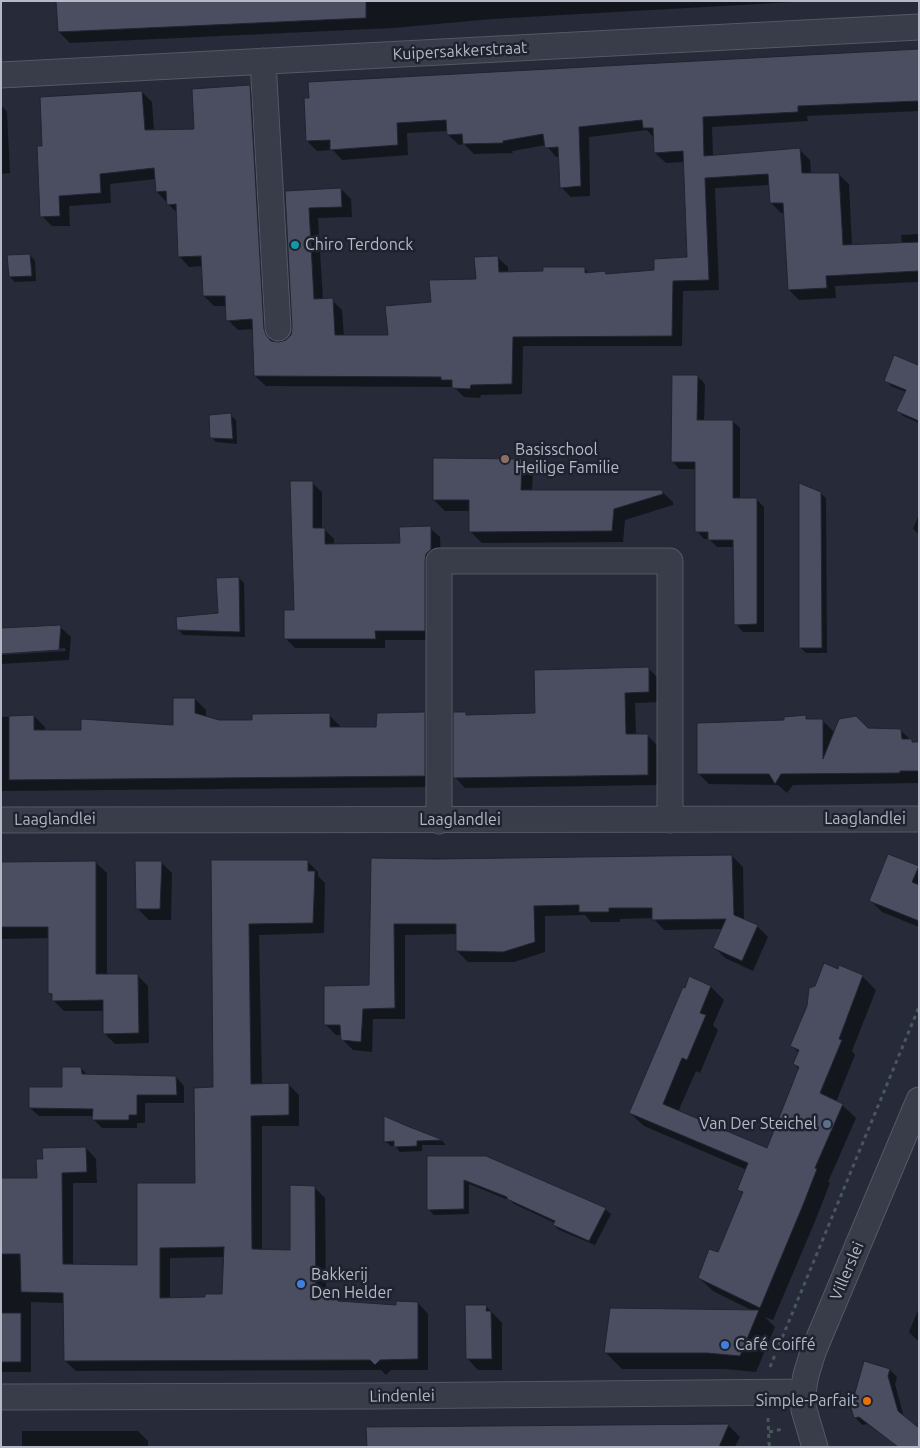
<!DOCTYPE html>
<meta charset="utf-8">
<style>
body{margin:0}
#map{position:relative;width:920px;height:1448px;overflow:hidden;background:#262a39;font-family:Ubuntu,sans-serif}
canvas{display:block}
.frame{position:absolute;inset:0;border:2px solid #b5b8c5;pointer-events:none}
</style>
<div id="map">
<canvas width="920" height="1448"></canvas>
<div class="frame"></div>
</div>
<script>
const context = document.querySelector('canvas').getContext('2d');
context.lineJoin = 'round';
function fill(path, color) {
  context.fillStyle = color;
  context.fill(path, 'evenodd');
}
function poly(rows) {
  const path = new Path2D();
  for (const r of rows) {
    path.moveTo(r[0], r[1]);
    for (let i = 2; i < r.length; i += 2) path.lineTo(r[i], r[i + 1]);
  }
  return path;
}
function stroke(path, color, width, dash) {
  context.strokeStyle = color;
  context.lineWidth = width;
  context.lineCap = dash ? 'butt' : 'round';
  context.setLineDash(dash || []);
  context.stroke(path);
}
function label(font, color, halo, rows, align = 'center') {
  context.font = font + ' Ubuntu,sans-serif';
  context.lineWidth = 5;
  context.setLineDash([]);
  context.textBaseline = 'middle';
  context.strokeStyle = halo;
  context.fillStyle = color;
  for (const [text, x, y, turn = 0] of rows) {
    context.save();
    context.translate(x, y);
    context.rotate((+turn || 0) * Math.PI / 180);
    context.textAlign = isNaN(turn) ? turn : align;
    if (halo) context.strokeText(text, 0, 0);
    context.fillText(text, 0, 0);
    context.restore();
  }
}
fill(poly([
 [57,1,811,1,492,19,393,28,70,43,59,32],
 [919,50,919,111,807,116,808,121,712,127,713,156,800,150,810,160,811,174,838,174,849,184,852,246,902,244,901,235,919,234,919,282,835,286,836,298,799,300,789,290,785,213,781,213,771,203,770,185,715,188,719,290,683,291,682,346,523,346,522,394,481,395,480,398,464,397,456,389,450,387,266,386,255,376,254,329,238,330,228,320,227,306,214,306,204,296,203,266,189,267,179,256,178,214,157,192,156,179,110,184,111,203,69,206,70,226,52,226,42,216,43,147,142,92,152,102,154,131,195,130,249,87,260,97,274,342,279,344,287,341,292,335,294,328,286,193,341,189,351,199,352,217,318,218,323,300,332,300,342,310,344,337,389,336,432,304,477,281,497,257,508,267,508,273,544,272,584,268,590,274,605,272,607,275,655,271,688,258,684,162,666,163,655,153,654,138,647,130,589,137,590,196,571,197,561,187,560,157,556,157,546,145,512,151,513,153,474,154,464,144,459,145,448,135,448,131,407,133,408,155,342,160,333,150,317,151,307,141,305,100],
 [1,105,7,112,10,173,1,174],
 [30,255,35,261,36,281,15,282,10,277],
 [919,366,919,423,903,416,898,411,906,392,891,386,886,380],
 [697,376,705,384,704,421,732,421,740,428,740,499,756,499,764,507,764,632,743,632,736,624,735,547,717,547,709,539,704,539,697,531,696,469,679,469,672,461],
 [230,415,236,420,237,444,216,442,211,437],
 [521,460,533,471,532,491,661,491,673,502,673,505,625,520,623,542,482,543,471,532,471,511,445,511,434,500],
 [312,483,322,492,322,529,324,529,334,539,334,545,401,544,430,528,440,537,441,559,434,640,385,640,385,648,295,648,286,639,295,611],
 [820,493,826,498,827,653,806,653,801,648],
 [919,514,919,534,913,529],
 [239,578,244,583,245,637,183,635,178,629,219,615],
 [60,627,71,637,69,660,1,664,1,655,66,651,65,648,1,652],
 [649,669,659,679,659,702,635,703,636,735,647,735,658,746,658,785,465,788,455,777,465,713,468,716,536,714],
 [195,699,206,710,206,718,219,722,254,721,329,715,340,726,340,729,377,728,424,714,435,725,435,787,1,791,1,717,34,716,45,727,45,731,174,726],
 [805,717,809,720,822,720,835,733,868,730,900,730,915,744,919,744,919,783,793,785,787,793,778,785,709,784,698,773,785,721],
 [732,856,743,867,744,921,757,926,768,937,753,971,725,958,714,947,723,929,664,930,653,918,620,919,620,922,591,922,585,915,545,916,545,952,514,962,468,962,457,951,457,934,405,935,405,1019,373,1019,372,1052,353,1050,342,1039,342,1035,336,1035,325,1024,371,987,372,859],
 [212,861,307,861,318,872,318,876,325,883,324,933,259,935,262,1085,288,1084,299,1095,299,1126,262,1126,262,1251,291,1251,314,1187,325,1198,326,1299,338,1299,341,1303,397,1306,418,1303,428,1314,428,1370,391,1370,386,1375,381,1370,76,1371,65,1361,65,1303,31,1302,31,1372,1,1372,1,1179,38,1179,44,1160,86,1148,96,1159,97,1183,73,1183,73,1265,139,1266,196,1185,215,1089],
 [225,1257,223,1295,206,1299,170,1299,170,1258],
 [161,862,172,873,171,920,149,920,138,909],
 [96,863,107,873,107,976,137,975,148,986,149,1043,115,1044,104,1033,104,1011,64,1011,53,1000,53,997,49,993,49,938,1,939,1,864],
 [918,867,919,868,919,927,882,912,871,901],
 [839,971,862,976,876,990,852,1051,855,1055,836,1102,842,1105,856,1118,828,1182,830,1183,816,1219,773,1320,765,1317,775,1327,756,1372,725,1369,622,1369,605,1352,753,1311,713,1291,699,1278,718,1254,743,1194,738,1189,747,1170,644,1126,630,1113,711,987,724,1000,713,1025,718,1030,700,1073,696,1071,678,1112,768,1149,800,1070,794,1064,799,1053,791,1045],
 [81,1068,88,1076,176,1077,184,1086,184,1103,145,1103,145,1123,137,1123,137,1128,102,1128,94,1120,94,1116,39,1116,30,1108,63,1088],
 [385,1118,442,1141,446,1145,422,1145,422,1151,400,1152,395,1146,391,1146,385,1141],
 [428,1157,605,1209,611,1214,595,1245,559,1230,554,1225,555,1223,514,1204,511,1201,469,1184,469,1214,434,1215,428,1209],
 [486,1306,502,1323,502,1370,478,1370,467,1358],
 [919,1308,919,1342,909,1332],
 [865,1362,890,1370,897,1377,895,1384,911,1443,919,1447,898,1447,867,1424,862,1425,855,1417,855,1397],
 [728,1425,740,1437,735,1447,368,1447],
 [22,1431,138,1431,148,1441,148,1447,22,1447]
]), '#0007');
const building = poly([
 [56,1,366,1,366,18,58,32,56,1],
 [919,49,919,101,798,106,798,112,703,117,704,156,800,148,802,173,839,173,843,245,919,242,919,271,826,276,827,288,788,290,783,203,770,203,768,174,705,178,709,280,673,281,672,336,513,337,512,384,471,385,470,389,452,388,452,380,441,380,441,377,254,376,252,319,226,321,225,296,203,296,201,256,178,257,176,204,167,205,166,191,156,192,154,168,100,174,101,193,59,196,60,216,40,217,37,146,42,146,40,97,142,91,145,130,194,129,192,89,250,85,264,329,266,335,271,341,279,342,286,340,291,335,292,328,285,191,341,188,342,207,309,208,314,299,333,298,335,335,388,335,385,306,431,302,429,280,476,279,474,257,498,256,499,272,543,271,543,267,585,267,585,273,605,271,606,274,654,270,654,259,687,257,683,151,654,153,653,128,643,128,642,120,579,127,581,186,560,188,558,147,545,148,543,134,503,141,503,143,463,144,462,134,447,135,446,120,397,123,398,145,330,150,330,140,306,141,304,98,309,98,308,82,919,49],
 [30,254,32,276,9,277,7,255,30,254],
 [894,355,918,365,919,362,919,421,896,411,906,390,884,381,894,355],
 [672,375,698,375,697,420,733,420,733,498,757,498,757,624,734,625,733,540,708,540,708,532,695,532,695,462,671,462,672,375],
 [231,413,233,439,210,438,209,415,231,413],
 [433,458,522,459,521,490,662,490,663,494,614,509,612,531,469,532,469,500,433,500,433,458],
 [290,481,313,481,313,528,325,528,325,544,400,543,399,527,431,526,431,549,426,554,425,561,425,631,375,631,376,639,284,639,284,610,294,610,290,481],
 [799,483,821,492,822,648,799,648,799,483],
 [239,577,240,632,177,630,176,617,218,613,216,578,239,577],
 [61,625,59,650,1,654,1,628,61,625],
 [649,667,649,692,625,693,626,734,648,734,648,775,453,778,453,712,466,712,466,715,535,713,534,670,649,667],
 [173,698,195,698,195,713,219,720,252,720,252,714,330,713,330,727,376,727,377,713,425,712,425,776,9,780,9,716,34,715,34,730,81,730,81,719,173,725,173,698],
 [806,715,806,719,823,719,823,759,839,719,856,716,868,728,901,729,902,739,912,739,912,742,919,742,919,771,900,771,900,773,781,774,775,784,769,774,697,774,697,723,784,720,784,717,806,715],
 [888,854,919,866,912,882,919,885,919,921,869,901,888,854],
 [732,855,734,915,758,925,742,961,713,948,726,919,652,920,652,908,609,908,609,912,579,912,579,905,534,906,535,942,503,952,456,951,456,924,394,924,395,1008,363,1009,361,1042,341,1040,340,1025,324,1025,324,986,369,985,371,858,435,859,732,855],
 [211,860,308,860,308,871,315,871,313,923,249,924,251,1084,289,1083,289,1115,251,1116,252,1249,290,1250,290,1185,315,1186,316,1297,338,1298,338,1301,396,1305,396,1301,418,1302,418,1359,380,1360,375,1365,370,1360,64,1361,63,1293,21,1292,20,1254,1,1254,1,1178,37,1178,36,1159,43,1159,42,1148,86,1147,87,1172,62,1173,63,1264,137,1265,137,1183,195,1183,194,1088,213,1087,211,860],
 [224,1247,222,1294,205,1294,205,1297,160,1298,160,1248,224,1247],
 [96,861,96,974,138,974,139,1033,103,1034,103,1000,52,1001,52,994,48,993,48,927,1,927,1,862,96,861],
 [135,861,162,861,160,909,136,909,135,861],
 [824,963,838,969,839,965,863,975,839,1039,842,1040,820,1093,843,1104,815,1168,817,1169,803,1205,760,1308,698,1278,709,1249,718,1252,743,1192,737,1190,748,1163,629,1113,683,987,685,988,689,976,711,986,700,1013,706,1015,687,1060,682,1058,663,1104,767,1148,799,1067,793,1064,799,1050,790,1046,807,1006,809,988,815,986,824,963],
 [62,1067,81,1067,82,1074,176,1076,177,1095,137,1095,137,1115,129,1115,129,1120,92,1120,93,1109,29,1108,29,1087,62,1087,62,1067],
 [384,1116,407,1126,443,1140,417,1141,417,1146,394,1147,394,1141,384,1142,384,1116],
 [427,1156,486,1156,606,1208,589,1241,553,1225,555,1221,507,1199,507,1197,464,1180,464,1209,427,1210,427,1156],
 [465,1305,487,1305,486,1311,491,1311,492,1359,466,1359,465,1305],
 [610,1308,759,1310,740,1356,707,1353,604,1353,610,1308],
 [1,1313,21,1313,21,1362,1,1362,1,1313],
 [864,1361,890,1369,888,1376,898,1411,919,1428,919,1447,898,1447,859,1417,854,1418,848,1398,854,1396,864,1361],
 [729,1424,719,1447,367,1447,366,1427,729,1424]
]);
fill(building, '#4a4e60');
stroke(building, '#212431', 1);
const minor = poly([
 [263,61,278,328],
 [1,75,919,27],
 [1,820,919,819],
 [439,821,439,561,670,561,670,820],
 [1,1397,376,1396,803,1392],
 [815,1447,804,1410,803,1392,806,1375,813,1352,919,1100]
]);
stroke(minor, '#555865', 27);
stroke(poly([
 [770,1367,919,1007],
 [768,1418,769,1444,771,1447],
 [769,1432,783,1429]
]), '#4a565c', 3, [4, 4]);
stroke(minor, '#393d4a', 25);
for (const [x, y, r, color] of [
 [295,245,5,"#0f9aa8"],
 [505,459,5,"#8d6e63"],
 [827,1124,5,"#5c6f8a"],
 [301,1284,5,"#3f7fe0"],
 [725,1345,5,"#3f7fe0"],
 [867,1401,5,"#e8710a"]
]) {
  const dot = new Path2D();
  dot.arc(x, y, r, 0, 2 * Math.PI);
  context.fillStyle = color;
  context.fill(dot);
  stroke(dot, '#1f222f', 2);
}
label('16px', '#b5b8c5', '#1f222f', [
 ["Kuipersakkerstraat",460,51,-3],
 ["Laaglandlei",55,819,-1],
 ["Laaglandlei",865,819],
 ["Laaglandlei",460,820],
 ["Villerslei",847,1271,-67],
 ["Lindenlei",402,1396,-1]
]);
label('16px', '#b5b8c5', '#1f222f', [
 ["Chiro Terdonck",305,245],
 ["Basisschool",515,450],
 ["Heilige Familie",515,468],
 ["Van Der Steichel",817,1124,"right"],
 ["Bakkerij",311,1275],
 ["Den Helder",311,1293],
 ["Café Coiffé",735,1345],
 ["Simple-Parfait",857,1401,"right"]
], 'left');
</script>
